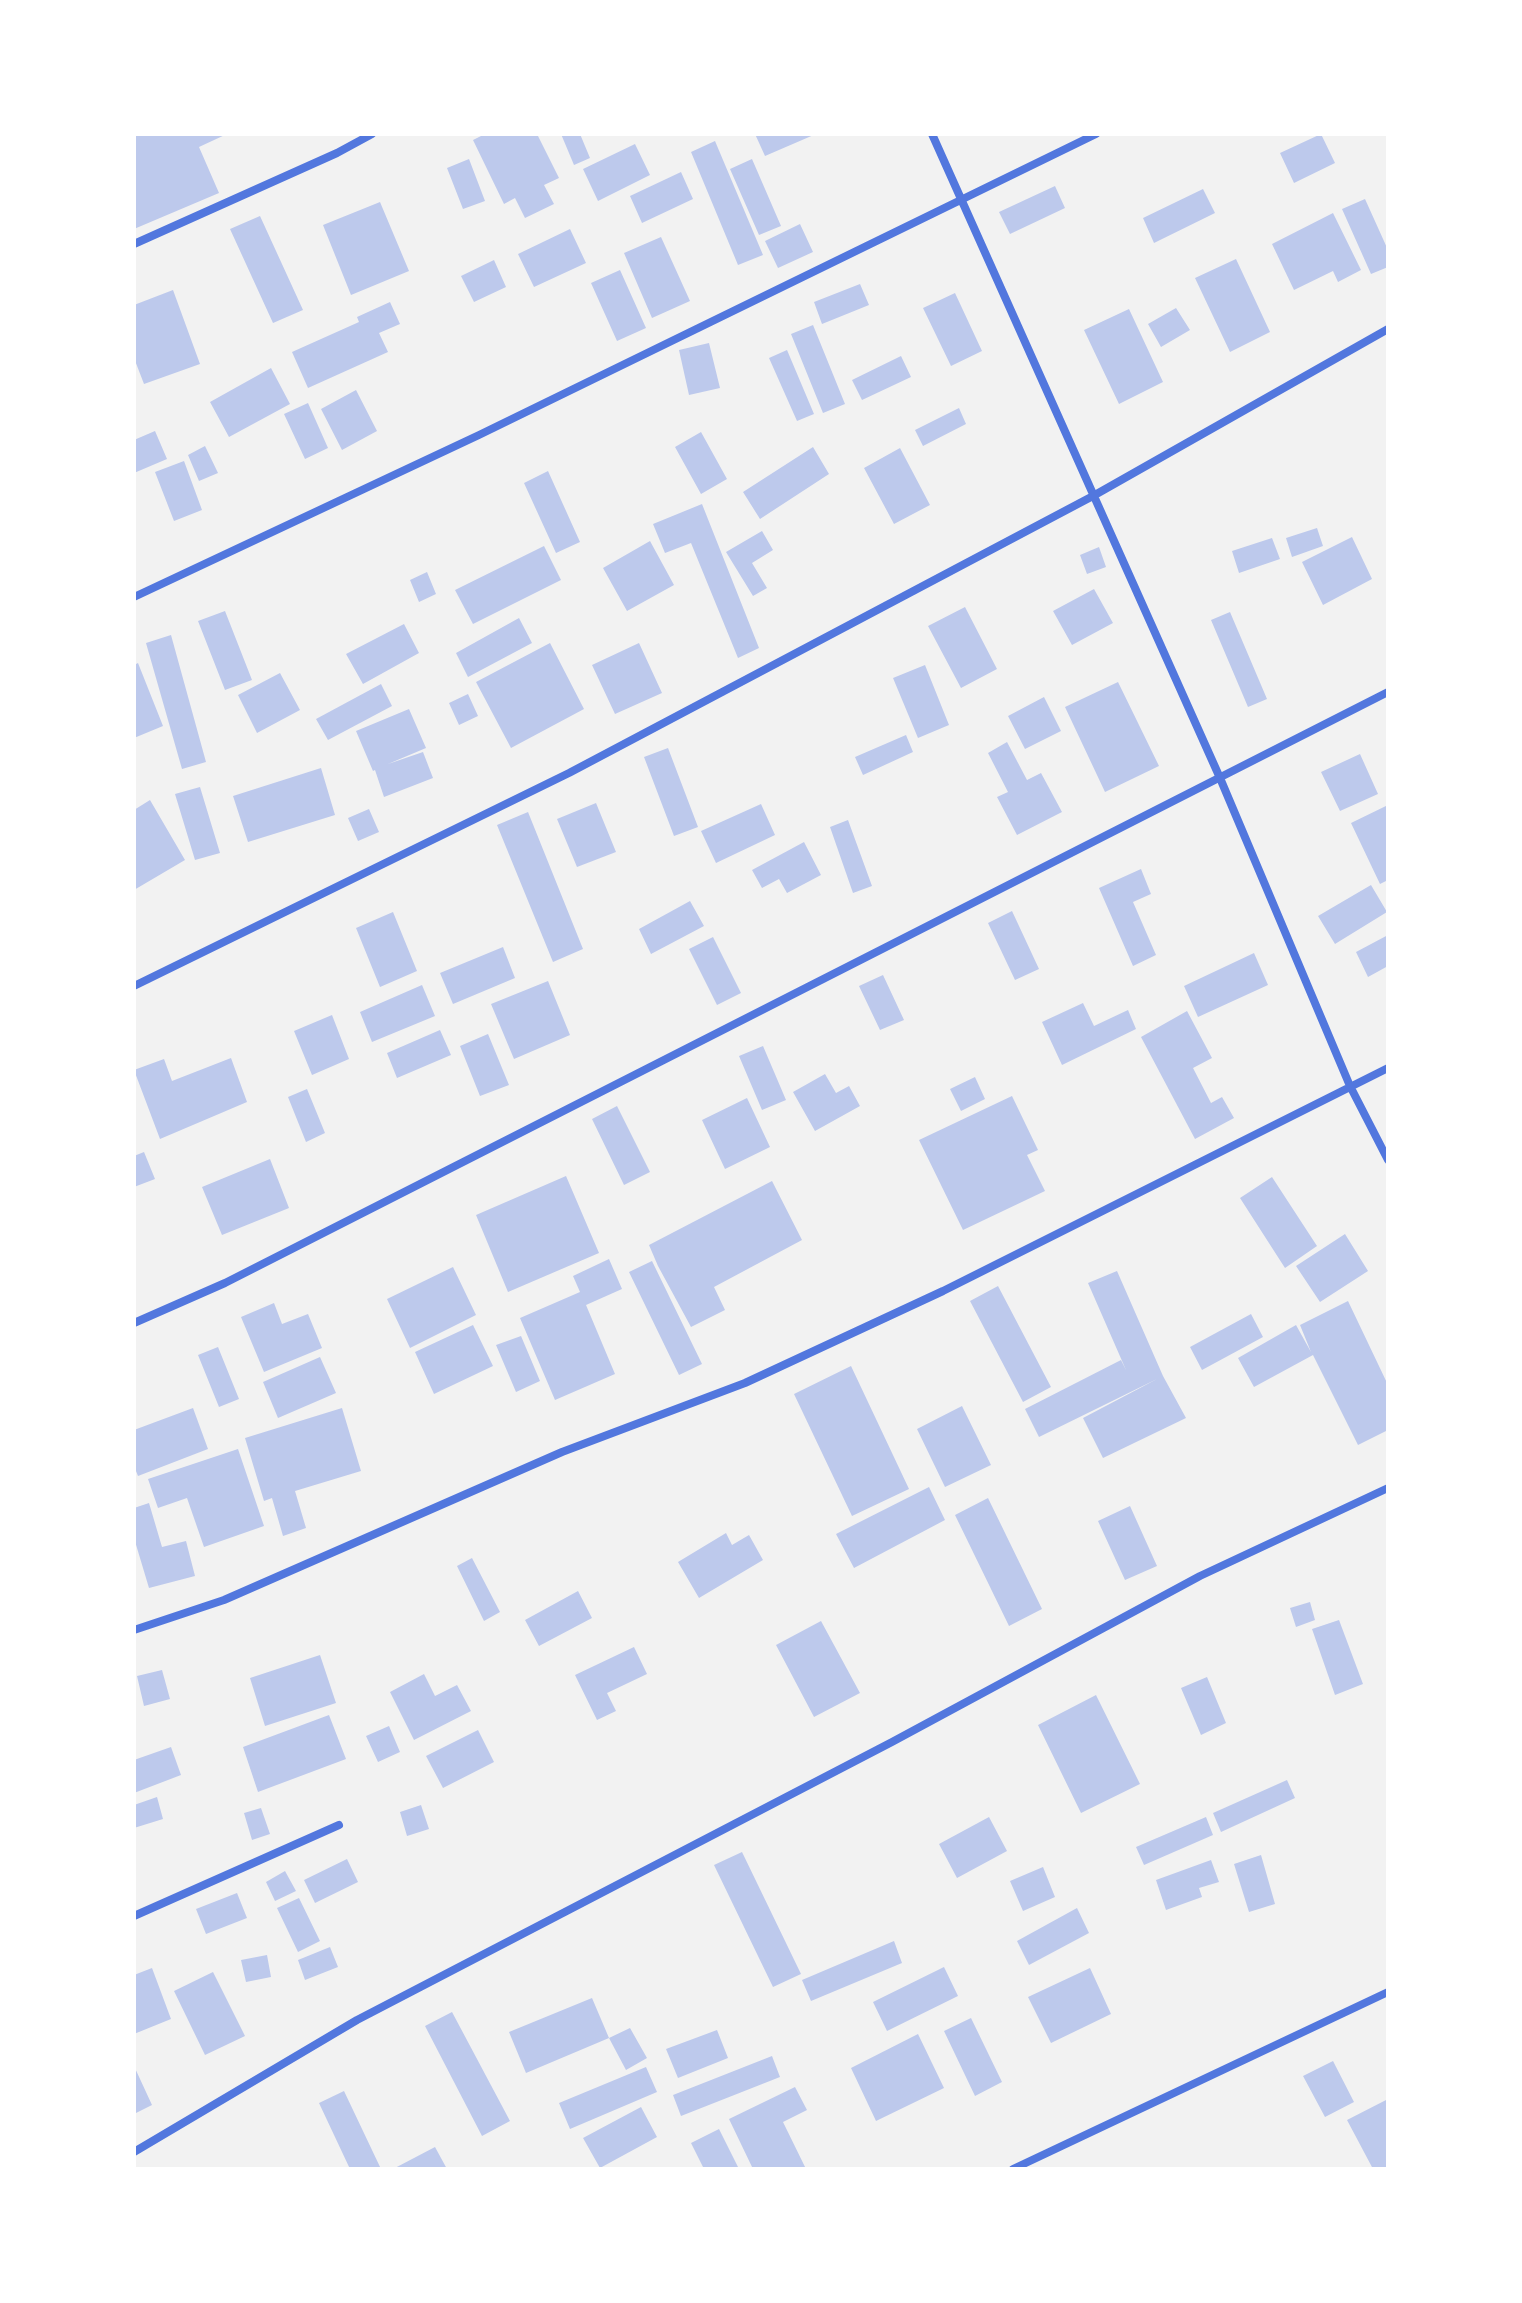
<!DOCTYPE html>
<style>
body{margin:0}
#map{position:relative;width:1522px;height:2303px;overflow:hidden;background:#f2f2f2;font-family:Figtree,sans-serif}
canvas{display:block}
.frame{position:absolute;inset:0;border:136px solid #fff;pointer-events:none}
</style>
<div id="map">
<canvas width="1522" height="2303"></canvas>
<div class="frame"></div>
</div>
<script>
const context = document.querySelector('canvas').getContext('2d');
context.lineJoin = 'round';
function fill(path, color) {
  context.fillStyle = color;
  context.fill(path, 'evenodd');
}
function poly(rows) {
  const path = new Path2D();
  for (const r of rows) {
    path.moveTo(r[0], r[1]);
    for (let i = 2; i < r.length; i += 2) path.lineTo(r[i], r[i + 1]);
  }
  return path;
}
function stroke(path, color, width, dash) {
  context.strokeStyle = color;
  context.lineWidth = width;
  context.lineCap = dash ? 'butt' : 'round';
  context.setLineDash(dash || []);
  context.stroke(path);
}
fill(poly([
 [134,134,227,134,199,147,219,193,134,229],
 [485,134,537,134,559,178,544,185,554,204,525,218,515,198,504,204,473,140],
 [561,134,580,134,590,158,574,165],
 [755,134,816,134,765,156],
 [1321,134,1335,163,1294,183,1280,153],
 [715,141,763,255,738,265,691,152],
 [635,144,650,175,598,201,583,169],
 [469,159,485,201,463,209,447,168],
 [752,159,781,226,759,235,730,169],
 [681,172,693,199,642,223,630,196],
 [1055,186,1065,208,1010,234,999,212],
 [1203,189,1215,213,1154,243,1143,218],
 [1365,199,1388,250,1388,267,1371,274,1342,209],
 [380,202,409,271,351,295,323,225],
 [1333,213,1361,270,1338,282,1333,271,1294,290,1272,244],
 [260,216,303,310,273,323,230,229],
 [800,224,813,252,778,268,765,241],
 [570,229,586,263,534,287,518,254],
 [661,237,690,301,652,318,624,253],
 [1236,259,1270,332,1230,352,1195,278],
 [494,260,506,287,474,302,461,276],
 [620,270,646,328,617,341,591,283],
 [860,284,869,305,822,324,814,302],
 [173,290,200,364,144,384,134,358,134,305],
 [955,293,982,351,951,366,923,308],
 [390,302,400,324,379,333,388,352,308,388,292,352,359,322,357,317],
 [1176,308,1190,330,1161,347,1148,324],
 [1129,309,1163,382,1119,404,1084,330],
 [813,325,845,404,823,413,791,334],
 [709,343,720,388,689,395,679,350],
 [787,350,814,414,797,421,769,358],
 [901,356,911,377,862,400,852,380],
 [271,368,290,404,229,437,210,402],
 [356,390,377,431,342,450,321,409],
 [308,403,328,448,305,459,284,414],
 [959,408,966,424,923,446,915,430],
 [155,431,167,459,134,473,134,440],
 [701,432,727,479,701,494,675,447],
 [205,446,218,473,199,481,188,455],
 [813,447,829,474,760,519,743,492],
 [900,448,930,505,894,524,864,468],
 [184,461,202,510,174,521,155,472],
 [548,471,580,542,556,553,524,483],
 [702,504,759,648,738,658,691,543,665,553,653,524],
 [1317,528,1323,546,1292,557,1286,538],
 [762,531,773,550,752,563,767,588,753,596,726,552],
 [1352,537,1372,579,1323,605,1302,562],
 [1272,538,1280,559,1239,573,1232,551],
 [650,541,674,585,627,611,603,568],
 [544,546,561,580,473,624,455,590],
 [1099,547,1106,567,1087,574,1080,555],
 [427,572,436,594,419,602,410,580],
 [1094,589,1113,623,1072,645,1053,611],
 [965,607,997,669,961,688,928,626],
 [225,611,252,680,225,690,198,621],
 [1230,612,1267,699,1248,707,1211,620],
 [519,618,532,643,468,677,456,653],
 [404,624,419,653,363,684,346,654],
 [171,635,206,762,182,769,146,643],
 [550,643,584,709,511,748,476,682],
 [639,643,662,693,615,714,592,665],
 [138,663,163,726,134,738,134,665],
 [925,665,949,725,918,738,893,678],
 [280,673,300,710,257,733,238,695],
 [1118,682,1159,766,1105,792,1065,707],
 [381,684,392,706,328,740,316,719],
 [468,694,478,716,459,725,449,703],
 [1044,697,1061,731,1025,749,1008,716],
 [409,709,426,748,388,764,423,752,433,778,384,797,375,770,373,771,356,731],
 [906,735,913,752,863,775,855,757],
 [1007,742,1027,780,1041,773,1062,812,1017,835,997,797,1008,792,988,753],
 [668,748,698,827,674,836,644,757],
 [1360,754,1378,794,1340,811,1321,772],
 [321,768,335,815,248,842,233,796],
 [200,787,220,853,195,860,175,794],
 [150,800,185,860,134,890,134,810],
 [596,803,616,852,577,867,557,819],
 [761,804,775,835,716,863,701,831],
 [1388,805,1388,880,1380,884,1351,823],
 [369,809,379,832,358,841,348,818],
 [528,812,583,949,553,962,497,825],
 [848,820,872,886,853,893,830,827],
 [804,842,821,875,787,893,779,879,762,888,752,870],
 [1141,869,1151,894,1133,902,1156,955,1133,966,1099,888],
 [1371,885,1387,912,1335,944,1318,916],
 [690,901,704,926,651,954,639,929],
 [1012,911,1039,969,1015,980,988,923],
 [393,912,417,971,380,987,356,928],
 [1388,935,1388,966,1368,977,1356,952],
 [713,937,741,993,717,1005,689,949],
 [503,947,515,978,453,1004,440,973],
 [1254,953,1268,985,1198,1017,1184,986],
 [883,975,904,1020,880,1030,859,986],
 [548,981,570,1035,514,1059,491,1004],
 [422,985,435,1016,372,1042,360,1012],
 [1083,1003,1094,1026,1128,1010,1136,1029,1062,1065,1042,1022],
 [1187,1011,1212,1058,1193,1068,1211,1103,1222,1097,1234,1118,1195,1139,1141,1037],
 [332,1015,349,1059,312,1075,294,1031],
 [440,1030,451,1055,397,1078,387,1053],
 [488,1034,509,1085,480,1096,460,1046],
 [763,1046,786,1100,762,1110,739,1056],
 [231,1058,247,1102,160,1139,134,1070,164,1059,172,1081],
 [825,1074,836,1093,849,1086,860,1106,815,1131,793,1092],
 [975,1077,985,1099,961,1111,950,1089],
 [307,1089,325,1133,306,1142,288,1097],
 [1012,1096,1038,1150,1027,1155,1045,1191,963,1230,919,1140],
 [747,1098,770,1147,725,1169,702,1120],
 [617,1106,650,1172,624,1185,592,1119],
 [144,1152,155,1179,134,1187,134,1156],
 [270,1159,289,1208,222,1235,202,1187],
 [566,1176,599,1253,508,1292,476,1215],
 [1272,1177,1317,1246,1285,1268,1240,1198],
 [772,1181,802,1240,714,1287,725,1310,691,1327,658,1266,649,1245],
 [1345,1234,1368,1271,1320,1302,1296,1266],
 [609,1259,622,1289,586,1305,615,1374,555,1400,520,1318,580,1292,573,1276],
 [652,1261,702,1364,679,1375,629,1272],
 [453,1267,476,1315,410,1348,387,1299],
 [1117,1271,1163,1376,1186,1418,1103,1458,1083,1418,1157,1379,1039,1437,1025,1409,1121,1360,1126,1370,1088,1283],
 [998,1286,1051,1387,1023,1402,970,1301],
 [1348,1301,1388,1385,1388,1430,1358,1445,1313,1355,1254,1387,1238,1358,1296,1325,1311,1352,1300,1325],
 [274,1303,282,1324,308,1314,322,1348,264,1372,241,1317],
 [1251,1314,1263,1337,1202,1370,1190,1347],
 [473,1325,493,1366,434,1394,415,1352],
 [521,1336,540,1381,516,1392,496,1345],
 [218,1347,239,1399,219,1407,198,1355],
 [320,1357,336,1393,278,1418,263,1382],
 [851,1366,909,1489,852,1516,794,1394],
 [962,1406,991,1465,945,1487,917,1429],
 [193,1408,208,1449,138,1476,134,1466,134,1430],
 [342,1408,361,1471,295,1491,306,1528,283,1536,272,1498,264,1501,245,1438],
 [238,1449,264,1526,204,1547,187,1498,158,1508,148,1479],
 [929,1487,945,1520,854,1568,836,1534],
 [988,1498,1042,1609,1009,1626,955,1515],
 [149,1503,162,1547,186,1541,195,1576,149,1588,134,1538,134,1508],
 [1130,1506,1157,1566,1125,1580,1098,1521],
 [726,1533,732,1545,749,1535,763,1560,699,1598,678,1562],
 [472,1558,500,1612,484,1621,457,1566],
 [578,1591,592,1618,539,1646,525,1620],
 [1310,1602,1315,1620,1296,1627,1290,1608],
 [1339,1620,1363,1684,1335,1695,1312,1629],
 [821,1621,860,1693,814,1717,776,1645],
 [634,1647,647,1674,607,1693,616,1711,597,1720,575,1675],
 [320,1655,336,1703,265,1726,250,1678],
 [162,1670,170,1699,144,1706,137,1676],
 [424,1674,435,1696,457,1685,471,1711,414,1740,390,1692],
 [1207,1677,1226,1723,1201,1735,1181,1688],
 [1096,1695,1140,1784,1081,1813,1038,1725],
 [329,1715,346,1759,258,1792,243,1747],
 [389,1726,400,1752,378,1762,366,1736],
 [478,1730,494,1762,443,1788,426,1756],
 [171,1747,181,1775,134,1793,134,1760],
 [1287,1780,1295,1798,1221,1832,1213,1813],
 [157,1797,163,1819,134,1828,134,1805],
 [421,1805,429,1829,407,1836,400,1812],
 [261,1808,270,1834,252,1840,244,1813],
 [989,1817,1007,1851,957,1878,939,1844],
 [1206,1817,1213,1835,1144,1865,1136,1847],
 [742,1852,801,1974,773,1987,714,1865],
 [1261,1855,1275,1904,1249,1912,1234,1864],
 [347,1859,358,1882,315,1903,304,1880],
 [1211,1860,1219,1882,1199,1888,1202,1897,1166,1910,1156,1880],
 [1043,1867,1055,1897,1023,1911,1010,1881],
 [285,1871,296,1891,275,1901,266,1882],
 [237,1893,247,1918,206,1934,196,1909],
 [299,1898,320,1941,298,1952,277,1908],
 [1077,1908,1089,1933,1029,1965,1017,1941],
 [894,1941,902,1963,811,2001,802,1980],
 [330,1947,338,1967,305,1980,298,1960],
 [267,1955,271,1977,246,1982,241,1960],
 [944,1967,958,1996,887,2031,873,2002],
 [152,1968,171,2019,134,2034,134,1975],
 [1090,1968,1111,2014,1051,2043,1028,1997],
 [213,1972,245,2036,205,2055,174,1991],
 [592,1998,609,2038,526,2073,509,2032],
 [452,2012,510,2121,482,2136,425,2026],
 [971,2018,1002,2082,975,2096,944,2031],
 [630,2028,647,2058,626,2070,609,2038],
 [717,2030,728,2058,678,2078,666,2049],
 [918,2034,944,2088,876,2121,851,2068],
 [772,2056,780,2077,681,2116,673,2095],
 [1333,2061,1354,2102,1325,2117,1303,2076],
 [134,2066,152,2105,134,2114],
 [646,2067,657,2092,570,2129,559,2103],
 [795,2087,807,2110,783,2122,806,2169,753,2169,729,2119],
 [344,2091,381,2169,350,2169,319,2103],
 [1388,2099,1388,2169,1373,2169,1347,2120],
 [641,2107,657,2137,600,2168,583,2138],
 [719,2129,739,2169,704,2169,691,2143],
 [435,2147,447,2169,393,2169]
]), '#bdc9ec');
stroke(poly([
 [932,134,1220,778,1350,1086,1388,1160],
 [134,244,337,153,372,134],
 [134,597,479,435,1096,134],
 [134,986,569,773,1093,496,1388,329],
 [134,1323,225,1283,1388,692],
 [134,1630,224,1600,562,1452,745,1383,943,1291,1388,1068],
 [134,1916,339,1825],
 [134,2152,357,2020,892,1742,1200,1576,1388,1488],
 [1013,2169,1388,1992]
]), '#5277de', 8);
</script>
